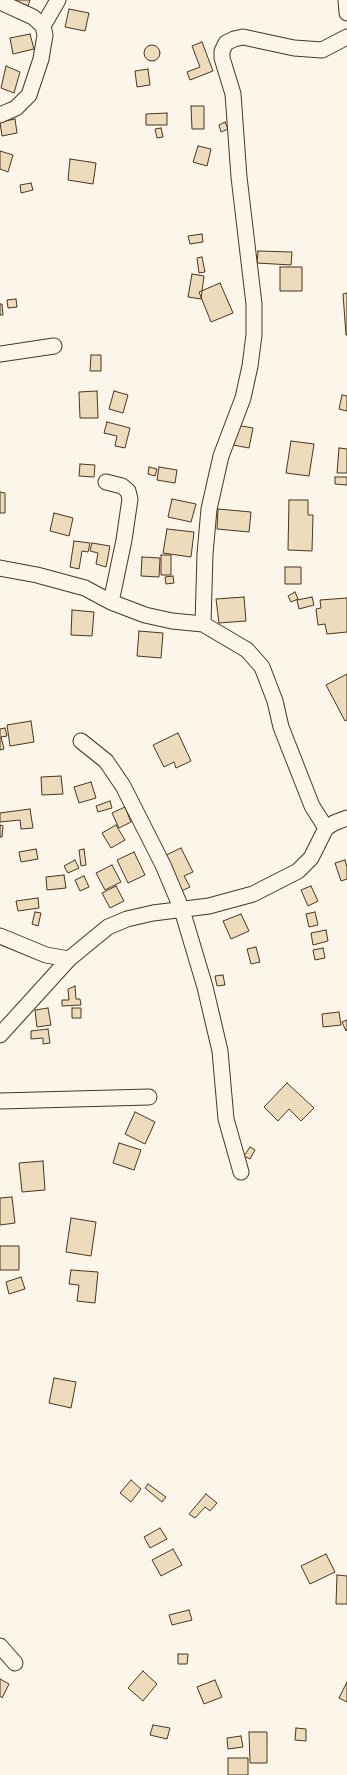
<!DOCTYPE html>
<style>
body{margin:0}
canvas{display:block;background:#fbf6e9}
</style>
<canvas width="347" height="1775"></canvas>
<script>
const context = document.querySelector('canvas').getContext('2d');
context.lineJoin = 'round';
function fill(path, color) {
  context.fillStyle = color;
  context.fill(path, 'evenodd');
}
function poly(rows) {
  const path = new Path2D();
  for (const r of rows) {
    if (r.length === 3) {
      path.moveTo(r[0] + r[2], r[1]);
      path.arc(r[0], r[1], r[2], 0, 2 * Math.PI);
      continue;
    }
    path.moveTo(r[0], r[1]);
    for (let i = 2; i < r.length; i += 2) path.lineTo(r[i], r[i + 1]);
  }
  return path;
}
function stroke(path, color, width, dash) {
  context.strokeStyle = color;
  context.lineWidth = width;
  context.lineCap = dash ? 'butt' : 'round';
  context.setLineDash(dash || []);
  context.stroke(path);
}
const building = poly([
 [11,0,30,0,28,6,11,0],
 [69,9,89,13,85,31,65,27,69,9],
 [30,34,34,49,13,54,10,38,30,34],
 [202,42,213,71,190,80,187,72,200,67,192,46,202,42],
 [152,53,8],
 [6,66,20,72,14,93,1,88,6,66],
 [148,69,150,85,137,87,135,71,148,69],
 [191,106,204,106,204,129,192,129,191,106],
 [167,113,167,125,146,125,146,114,167,113],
 [15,119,17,133,2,136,0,122,15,119],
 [225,122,228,129,221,132,219,125,225,122],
 [161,128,163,137,157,138,155,129,161,128],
 [198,146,211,149,207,166,193,162,198,146],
 [0,151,13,155,8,172,0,169,0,151],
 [70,159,96,163,93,184,68,180,70,159],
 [31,183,33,190,21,193,20,185,31,183],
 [202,234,203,242,190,244,188,236,202,234],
 [258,251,292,252,291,265,257,263,258,251],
 [202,257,205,272,199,273,197,258,202,257],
 [280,267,302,267,302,291,280,291,280,267],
 [192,274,204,276,201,299,188,297,192,274],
 [220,283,233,313,211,322,199,292,220,283],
 [347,293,347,335,346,335,343,294,347,293],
 [16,299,17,307,8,308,7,300,16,299],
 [0,304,2,304,3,315,0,315,0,304],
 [91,355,101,355,101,371,90,371,91,355],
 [97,391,98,418,80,418,79,392,97,391],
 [114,391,128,395,123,413,109,409,114,391],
 [342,395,347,396,347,411,339,409,342,395],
 [107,422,130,428,125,448,115,446,117,436,104,433,107,422],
 [236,425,253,428,249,448,233,445,236,425],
 [291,441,314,444,309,476,286,473,291,441],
 [339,448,347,449,347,473,337,473,339,448],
 [80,464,95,465,94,477,79,476,80,464],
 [149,467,157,469,155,476,148,474,149,467],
 [159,467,177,470,175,483,157,480,159,467],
 [335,477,347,477,347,485,335,484,335,477],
 [0,492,5,493,5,513,0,513,0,492],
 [172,499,196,504,191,522,168,517,172,499],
 [289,500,308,500,308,515,313,515,312,551,288,550,289,500],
 [218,509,251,512,249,532,217,529,218,509],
 [54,513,73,518,69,536,50,531,54,513],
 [167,529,194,532,191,557,163,553,167,529],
 [74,541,90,543,88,552,82,551,79,569,70,567,74,541],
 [92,543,110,546,106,567,96,564,98,553,90,551,92,543],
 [161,555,171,555,171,575,161,575,161,555],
 [142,557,160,558,159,577,141,576,142,557],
 [285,567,301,567,301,584,285,584,285,567],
 [173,576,174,583,166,584,165,577,173,576],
 [295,592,298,599,291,602,288,596,295,592],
 [244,597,246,621,219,623,216,599,244,597],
 [312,597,314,605,299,609,297,600,312,597],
 [347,598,347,632,327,634,325,624,318,625,316,609,321,608,320,600,347,598],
 [72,610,94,612,92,636,71,635,72,610],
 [139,631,163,633,161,658,137,656,139,631],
 [347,674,347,720,345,721,326,685,347,674],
 [31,721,34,742,10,746,7,725,31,721],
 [5,728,7,736,1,737,4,749,0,750,0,729,5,728],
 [178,733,191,761,176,768,174,762,164,767,153,745,178,733],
 [61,776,63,794,42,795,41,777,61,776],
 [91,782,96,798,79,803,74,787,91,782],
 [110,801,112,808,98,812,96,806,110,801],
 [125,807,131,822,119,828,112,813,125,807],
 [30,809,33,828,21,829,20,820,0,822,0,813,30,809],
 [0,825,3,826,2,837,0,837,0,825],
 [116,825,125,840,111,848,102,833,116,825],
 [181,848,193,872,184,876,190,887,179,892,162,857,181,848],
 [36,849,38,859,21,862,19,852,36,849],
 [84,849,86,865,81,866,79,850,84,849],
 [134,852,145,875,128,883,117,860,134,852],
 [75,860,79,868,68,873,64,866,75,860],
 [345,860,347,867,347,879,341,881,335,863,345,860],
 [112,865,121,882,105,890,96,873,112,865],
 [64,875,66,888,47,890,46,877,64,875],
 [84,876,89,887,80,891,75,880,84,876],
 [116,886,124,901,110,908,102,893,116,886],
 [311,886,318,901,308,906,301,890,311,886],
 [38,898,39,908,18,911,16,901,38,898],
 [35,912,41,913,38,926,32,924,35,912],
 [315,912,318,925,309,927,306,914,315,912],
 [241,914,249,931,231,939,223,921,241,914],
 [326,930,328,941,313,945,311,933,326,930],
 [256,947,260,962,251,964,247,949,256,947],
 [323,948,325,958,315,960,313,950,323,948],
 [223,975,225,985,217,986,215,976,223,975],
 [75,986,76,999,80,999,81,1005,62,1006,62,1000,69,1000,68,989,75,986],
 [48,1008,51,1025,37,1027,35,1010,48,1008],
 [72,1008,81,1008,81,1018,72,1018,72,1008],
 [339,1012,341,1025,323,1027,322,1014,339,1012],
 [347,1020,347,1030,346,1031,342,1022,347,1020],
 [48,1029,50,1043,43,1044,43,1038,31,1039,31,1031,48,1029],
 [287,1083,314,1108,301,1121,289,1109,278,1121,264,1107,287,1083],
 [135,1112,155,1122,145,1144,125,1134,135,1112],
 [119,1143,141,1150,134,1170,113,1163,119,1143],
 [250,1147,255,1150,250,1159,244,1156,250,1147],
 [43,1161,45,1190,22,1192,19,1163,43,1161],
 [12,1197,15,1223,0,1225,0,1198,12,1197],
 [71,1218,96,1222,91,1256,66,1252,71,1218],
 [0,1246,19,1246,19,1270,0,1270,0,1246],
 [71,1270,98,1272,95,1303,77,1301,79,1285,69,1284,71,1270],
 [21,1277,25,1289,9,1294,6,1282,21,1277],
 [54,1378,76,1382,71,1408,49,1403,54,1378],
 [131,1480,141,1489,131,1502,120,1493,131,1480],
 [148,1484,166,1497,162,1502,145,1488,148,1484],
 [206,1494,217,1503,210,1511,205,1507,195,1518,189,1514,206,1494],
 [160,1528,167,1539,150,1548,144,1537,160,1528],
 [173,1549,182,1565,161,1576,152,1560,173,1549],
 [326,1554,335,1572,310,1584,301,1566,326,1554],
 [337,1575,347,1576,347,1604,336,1604,337,1575],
 [189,1610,192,1620,172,1625,169,1615,189,1610],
 [178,1654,188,1654,187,1664,178,1664,178,1654],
 [143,1671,157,1684,143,1701,128,1688,143,1671],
 [0,1679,9,1684,2,1698,0,1696,0,1679],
 [215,1680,222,1697,204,1704,197,1687,215,1680],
 [347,1682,347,1702,339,1698,347,1682],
 [153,1725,170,1728,167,1739,150,1735,153,1725],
 [296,1728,306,1729,306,1741,295,1740,296,1728],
 [249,1732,267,1732,267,1763,250,1763,249,1732],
 [241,1736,243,1747,228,1749,227,1738,241,1736],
 [228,1758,248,1758,248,1775,228,1775,228,1758]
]);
fill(building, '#ecdcbc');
stroke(building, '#4a3520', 1);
const minor = poly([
 [346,0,347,13],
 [0,2,33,17,43,26,45,35,41,59,29,95,16,108,0,115],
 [43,26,58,0],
 [0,354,54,346],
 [106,482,122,486,128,491,130,499,124,540,111,602],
 [0,568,37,575,85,588,111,602,145,615,172,621,203,624,247,650,262,667,275,701,281,727,312,806,326,828],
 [203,624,205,554,209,509,221,456,243,398,250,366,254,335,254,304,239,177,233,94,222,58,222,51,226,43,234,39,243,37,294,48,322,50,347,37],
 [81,741,106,761,123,786,163,865,182,910,205,987,220,1051,226,1119,241,1172],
 [0,936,46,955,69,959],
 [0,1035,69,959,108,927,127,919,153,913,209,906,253,894,298,871,311,858,326,828,334,823,347,818],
 [0,1101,149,1097],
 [0,1646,15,1663]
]);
stroke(minor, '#4a3520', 17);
stroke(minor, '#fbf6e9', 15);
</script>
